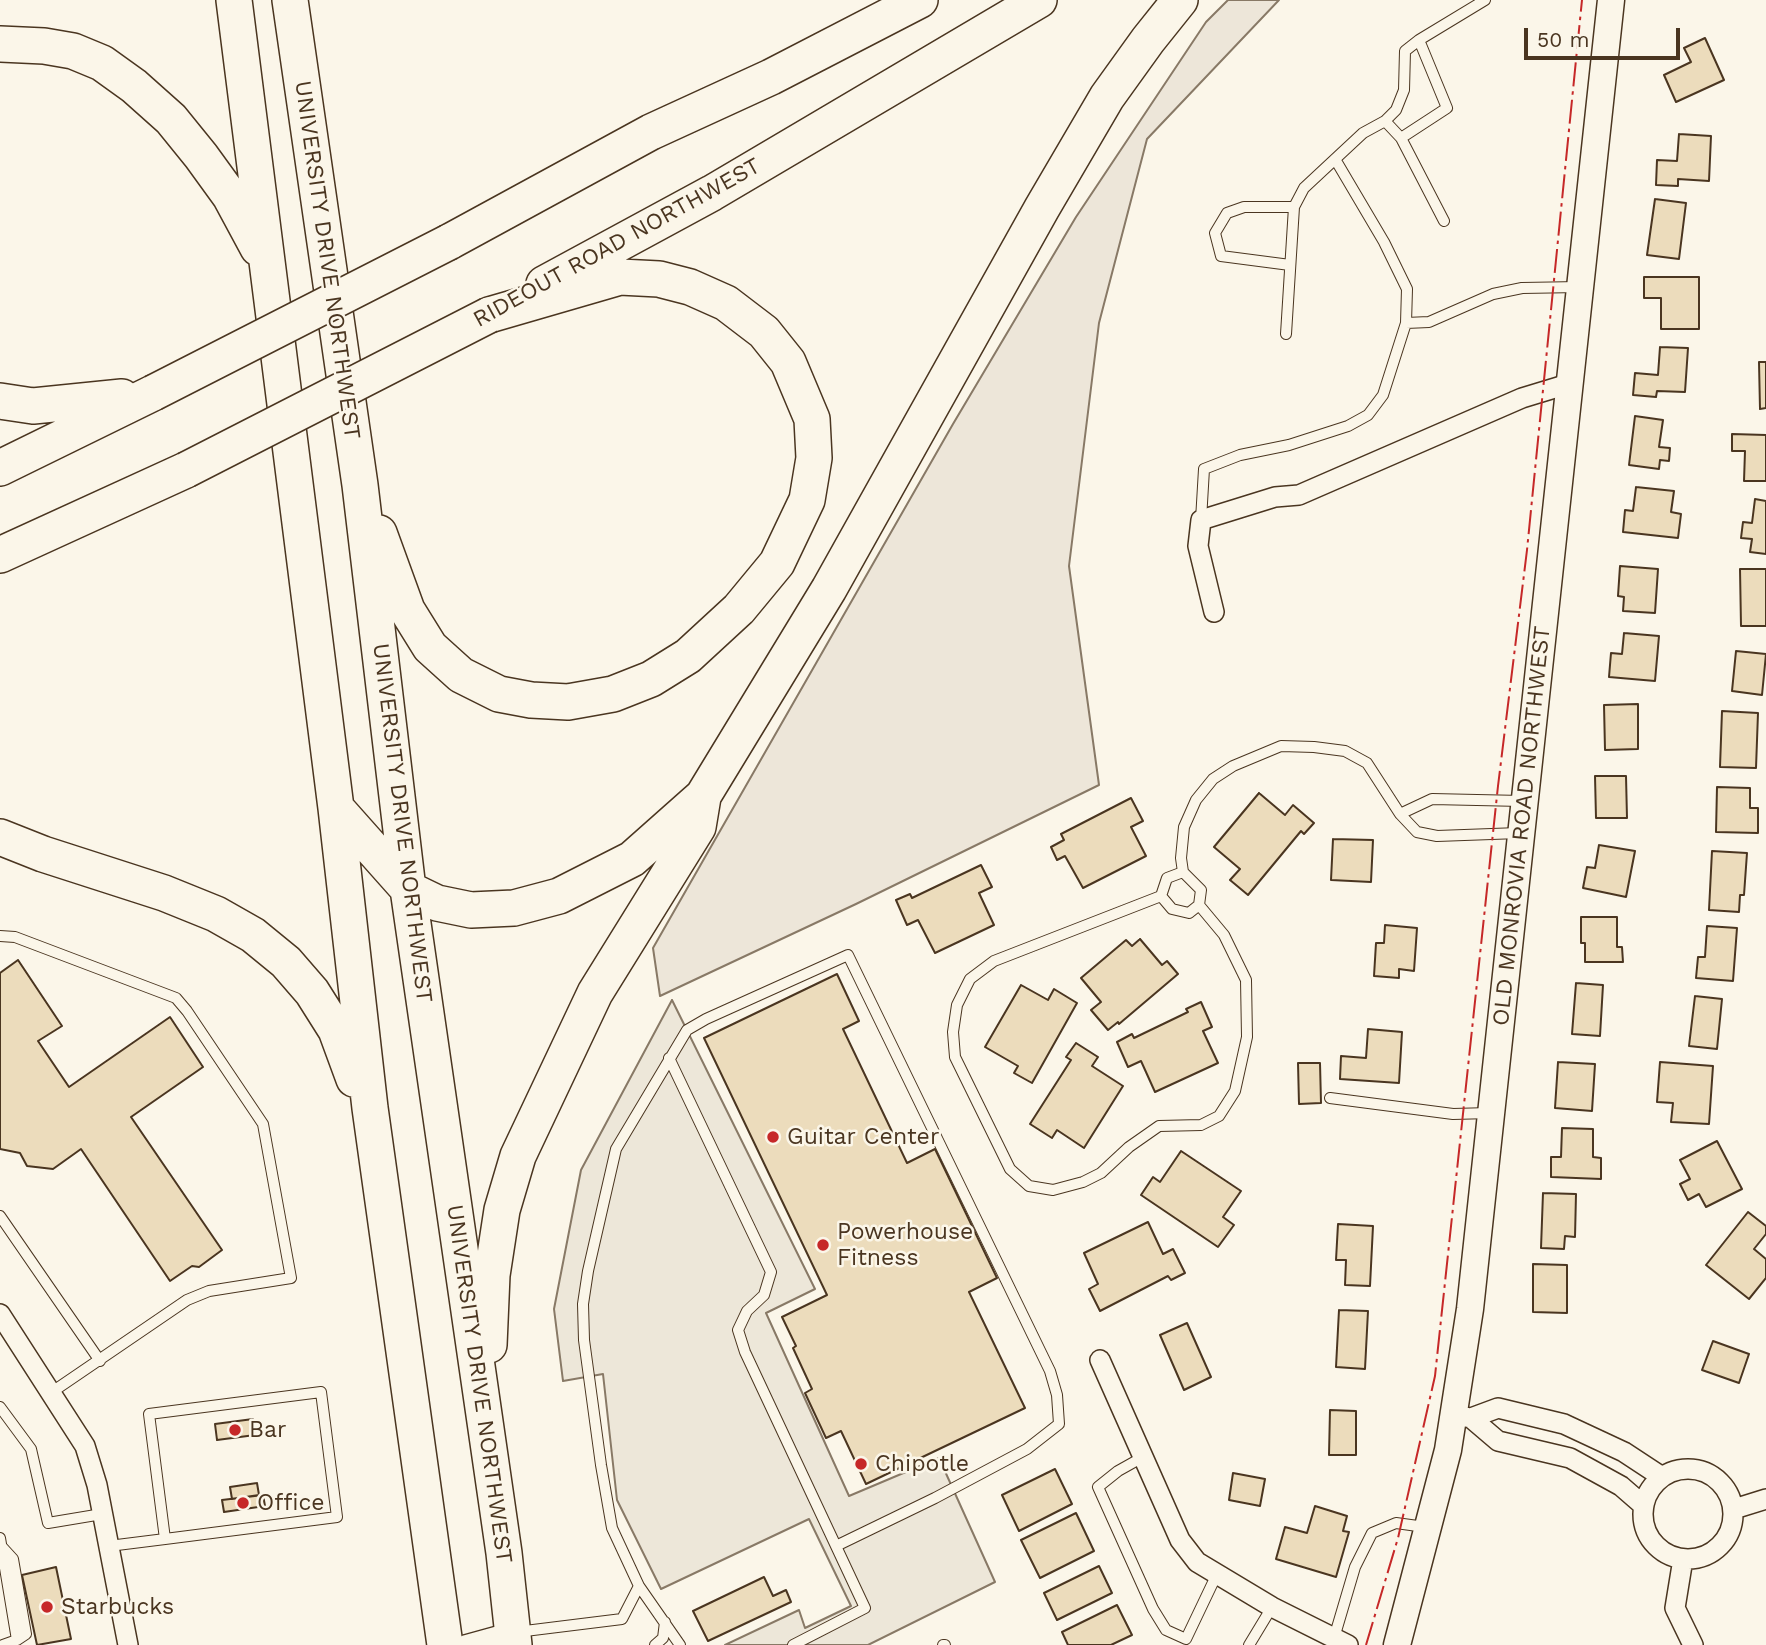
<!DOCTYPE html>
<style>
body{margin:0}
#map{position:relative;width:1766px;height:1645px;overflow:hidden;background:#fbf6e9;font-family:"Work Sans",sans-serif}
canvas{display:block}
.scale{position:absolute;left:1524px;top:28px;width:156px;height:32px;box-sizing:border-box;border:4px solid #4a3520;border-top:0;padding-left:9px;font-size:21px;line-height:24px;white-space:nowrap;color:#4a3520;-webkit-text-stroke:5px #fbf6e9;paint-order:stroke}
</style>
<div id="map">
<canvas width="1766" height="1645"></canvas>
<div class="scale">50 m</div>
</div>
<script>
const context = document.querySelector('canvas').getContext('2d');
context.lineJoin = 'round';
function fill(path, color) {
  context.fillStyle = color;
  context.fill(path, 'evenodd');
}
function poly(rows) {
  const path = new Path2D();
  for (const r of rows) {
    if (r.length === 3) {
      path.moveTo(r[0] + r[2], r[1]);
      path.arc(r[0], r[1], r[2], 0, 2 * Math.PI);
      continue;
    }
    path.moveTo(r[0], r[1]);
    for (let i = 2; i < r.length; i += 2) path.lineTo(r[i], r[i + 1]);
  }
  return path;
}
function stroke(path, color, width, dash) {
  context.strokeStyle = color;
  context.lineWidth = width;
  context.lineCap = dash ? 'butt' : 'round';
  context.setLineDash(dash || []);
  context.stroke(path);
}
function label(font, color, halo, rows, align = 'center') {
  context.font = font + ' "Work Sans",sans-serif';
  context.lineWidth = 5;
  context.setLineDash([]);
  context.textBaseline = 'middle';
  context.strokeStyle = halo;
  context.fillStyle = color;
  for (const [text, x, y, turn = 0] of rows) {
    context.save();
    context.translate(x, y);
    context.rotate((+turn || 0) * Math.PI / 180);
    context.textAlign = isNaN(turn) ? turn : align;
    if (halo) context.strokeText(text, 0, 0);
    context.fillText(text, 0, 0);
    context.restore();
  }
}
const green = poly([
 [1228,0,1279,0,1147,139,1099,323,1069,566,1099,785,856,904,660,996,653,948,953,424,1076,217,1206,22,1228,0]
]);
fill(green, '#ede6d9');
stroke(green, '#887966', 2);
const parking = poly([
 [672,1000,815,1289,766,1313,849,1496,939,1458,995,1582,868,1645,725,1645,799,1610,805,1628,851,1606,809,1519,661,1589,617,1500,603,1374,563,1381,554,1309,581,1170,672,1000]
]);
fill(parking, '#ede7d9');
stroke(parking, '#887966', 2);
const building = poly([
 [1705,38,1724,80,1676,102,1664,75,1691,62,1684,48,1705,38],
 [1679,134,1711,136,1709,181,1678,179,1678,186,1656,185,1657,160,1677,161,1679,134],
 [1655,199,1686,203,1679,259,1647,255,1655,199],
 [1644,277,1699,277,1699,329,1661,329,1661,298,1644,298,1644,277],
 [1660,347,1688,348,1685,392,1657,391,1656,397,1633,395,1635,373,1658,375,1660,347],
 [1759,362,1766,362,1766,408,1760,409,1759,362],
 [1635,416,1663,420,1659,447,1670,448,1669,461,1660,460,1659,469,1629,465,1635,416],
 [1732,434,1766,435,1766,481,1744,481,1745,451,1732,451,1732,434],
 [1636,487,1674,491,1671,512,1681,514,1678,538,1623,532,1625,510,1633,511,1636,487],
 [1755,499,1766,501,1766,554,1750,552,1752,539,1741,538,1743,522,1752,523,1755,499],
 [1620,566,1658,569,1655,613,1623,611,1624,597,1618,596,1620,566],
 [1740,569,1766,569,1766,626,1741,626,1740,569],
 [1624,633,1659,636,1655,681,1609,677,1611,653,1622,654,1624,633],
 [1736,651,1766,654,1762,695,1732,691,1736,651],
 [1638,704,1638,749,1605,750,1604,705,1638,704],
 [1722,711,1758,713,1756,768,1720,767,1722,711],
 [1595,776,1626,776,1627,818,1596,818,1595,776],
 [1717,787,1750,788,1750,808,1758,808,1758,833,1716,832,1717,787],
 [1259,793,1285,815,1293,805,1314,823,1304,834,1301,831,1248,895,1230,880,1240,869,1214,847,1259,793],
 [1131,798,1143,821,1131,827,1146,856,1083,888,1065,856,1057,860,1051,847,1064,840,1061,834,1131,798],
 [1333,839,1373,840,1371,882,1331,880,1333,839],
 [1599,845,1635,851,1626,897,1583,888,1587,867,1595,868,1599,845],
 [1712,851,1747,853,1744,895,1740,895,1739,912,1709,910,1712,851],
 [981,865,992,887,979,893,994,925,935,953,918,920,907,925,896,900,910,894,912,898,981,865],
 [1581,917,1617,917,1617,947,1622,947,1623,962,1585,962,1585,943,1581,943,1581,917],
 [1385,925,1417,928,1414,971,1399,969,1399,978,1374,976,1376,943,1384,943,1385,925],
 [1707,926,1737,928,1733,981,1696,978,1698,957,1705,957,1707,926],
 [1140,939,1162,965,1167,961,1178,974,1119,1024,1118,1022,1108,1030,1091,1010,1101,1002,1081,978,1126,940,1132,946,1140,939],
 [18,960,62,1026,38,1041,69,1087,170,1017,203,1067,131,1117,222,1250,199,1267,192,1266,170,1281,81,1149,53,1169,27,1166,20,1153,0,1149,0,973,18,960],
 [837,974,859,1021,843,1029,907,1163,935,1149,997,1278,969,1292,1025,1408,866,1484,841,1431,826,1438,805,1393,812,1389,793,1348,796,1346,782,1317,827,1295,704,1038,837,974],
 [1576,983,1603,985,1600,1036,1572,1034,1576,983],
 [1021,985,1048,1000,1054,989,1077,1003,1032,1083,1014,1073,1018,1066,985,1047,1021,985],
 [1695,996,1722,999,1717,1049,1689,1046,1695,996],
 [1201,1002,1212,1027,1203,1031,1218,1063,1155,1092,1141,1061,1128,1067,1117,1042,1132,1034,1134,1038,1188,1012,1186,1009,1201,1002],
 [1368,1029,1402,1032,1399,1083,1340,1079,1341,1056,1366,1058,1368,1029],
 [1076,1043,1098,1057,1092,1066,1123,1086,1084,1148,1057,1130,1052,1138,1030,1124,1071,1060,1066,1057,1076,1043],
 [1558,1062,1595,1064,1592,1111,1555,1108,1558,1062],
 [1660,1062,1713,1066,1709,1124,1671,1122,1673,1103,1657,1102,1660,1062],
 [1298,1063,1320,1063,1321,1103,1299,1104,1298,1063],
 [1562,1128,1593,1129,1593,1157,1601,1158,1601,1179,1551,1177,1551,1157,1561,1157,1562,1128],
 [1717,1141,1742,1189,1706,1207,1699,1194,1688,1200,1680,1184,1690,1179,1680,1160,1717,1141],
 [1181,1151,1241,1191,1223,1217,1234,1225,1218,1247,1141,1195,1153,1177,1160,1182,1181,1151],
 [1543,1193,1576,1194,1575,1237,1565,1236,1564,1249,1541,1248,1543,1193],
 [1748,1212,1766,1226,1766,1234,1754,1249,1766,1259,1766,1278,1749,1299,1706,1265,1748,1212],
 [1148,1222,1163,1254,1173,1249,1185,1273,1171,1280,1168,1276,1100,1311,1089,1289,1098,1284,1084,1253,1148,1222],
 [1338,1224,1373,1226,1370,1286,1345,1285,1346,1260,1336,1260,1338,1224],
 [1533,1264,1567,1265,1567,1313,1533,1312,1533,1264],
 [1339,1310,1368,1311,1365,1369,1336,1367,1339,1310],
 [1187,1323,1211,1377,1184,1390,1160,1335,1187,1323],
 [1713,1341,1749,1354,1739,1383,1702,1370,1713,1341],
 [1330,1410,1356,1411,1356,1455,1329,1455,1330,1410],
 [253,1419,255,1435,217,1440,215,1424,253,1419],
 [1055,1469,1072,1504,1019,1531,1002,1495,1055,1469],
 [1233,1473,1265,1479,1260,1506,1229,1500,1233,1473],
 [257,1483,259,1495,232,1499,230,1487,257,1483],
 [263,1495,265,1506,224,1512,222,1500,263,1495],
 [1315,1506,1347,1516,1343,1531,1349,1532,1336,1577,1276,1559,1285,1527,1307,1533,1315,1506],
 [1076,1513,1094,1551,1040,1578,1021,1540,1076,1513],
 [1099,1566,1112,1593,1057,1620,1044,1593,1099,1566],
 [56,1567,71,1639,37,1645,22,1575,56,1567],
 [764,1577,773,1596,786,1590,791,1602,708,1641,693,1611,764,1577],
 [1117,1605,1132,1635,1111,1645,1068,1645,1062,1632,1117,1605]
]);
fill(building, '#ecdcbc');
stroke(building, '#4a3520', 2);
const lane = poly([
 [1385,121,1401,138,1444,221],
 [1401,138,1447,108,1419,40],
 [1290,265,1221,256,1215,233,1227,213,1244,207,1294,207],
 [1406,323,1429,322,1493,294,1522,288,1579,287],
 [1286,334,1294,207,1304,188,1363,133,1385,121,1396,110,1404,90,1405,51,1419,40,1485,0],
 [1201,520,1204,469,1240,455,1289,445,1348,426,1368,415,1383,395,1406,323,1407,289,1384,242,1335,159],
 [1400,814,1432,799,1522,801],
 [1183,872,1167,878,1161,896,1172,909,1189,913,1199,905,1201,890,1183,872,1181,858,1184,827,1196,800,1213,779,1233,766,1281,746,1314,747,1345,751,1367,763,1400,814,1417,832,1437,836,1519,833],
 [1161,896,994,961,970,979,957,1005,953,1032,955,1057,1010,1169,1029,1186,1053,1190,1083,1182,1101,1173,1129,1147,1159,1126,1201,1125,1219,1116,1235,1091,1247,1037,1246,980,1224,935,1199,905],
 [0,936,15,937,176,998,187,1011,263,1124,291,1278,209,1291,187,1300,52,1392],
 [669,1058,771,1272,764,1295,747,1311,738,1330,745,1352,865,1608,793,1645],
 [1330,1098,1453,1114,1490,1113],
 [0,1216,100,1361],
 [0,1407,31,1449,48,1523,102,1514],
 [1143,1457,1118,1471,1098,1487,1153,1609,1166,1630,1186,1639,1217,1574],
 [0,1538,17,1640,3,1645],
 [109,1546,165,1539,337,1517,321,1392,149,1414,165,1539],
 [2,1547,13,1559,26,1634,17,1640],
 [639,1586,680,1645],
 [517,1632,622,1619,639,1586,612,1528,601,1465,584,1340,583,1304,588,1271,616,1149,687,1030,706,1019,848,955,1050,1371,1057,1395,1059,1424,1027,1449,935,1498,836,1546],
 [1334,1638,1355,1567,1372,1533,1396,1523,1425,1527],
 [655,1645,663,1638,665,1622],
 [943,1645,945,1645],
 [1249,1645,1272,1607]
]);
const street = poly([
 [1214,612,1198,546,1201,520,1275,497,1299,495,1522,398,1568,384],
 [0,1314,85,1446,97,1485,128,1645],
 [1100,1360,1180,1540,1197,1562,1272,1607,1348,1645],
 [1454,1415,1471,1418,1498,1441,1570,1458,1621,1486,1644,1506],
 [1471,1418,1498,1408,1564,1424,1624,1452,1662,1477],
 [1688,1514,45],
 [1734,1509,1766,1499],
 [1683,1559,1675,1608,1693,1645],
 [465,1645,512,1632]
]);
const secondary = poly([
 [1397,1645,1448,1450,1470,1309,1611,0]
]);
const highway = poly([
 [234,0,336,808,370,1108,445,1645],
 [290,0,360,485,408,889,504,1553,514,1645],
 [0,44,44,46,73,51,102,63,134,86,171,119,201,156,230,196,258,248],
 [449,242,651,132,771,77,920,0],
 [544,284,712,193,1039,0],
 [0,401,33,406,122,397],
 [0,468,153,393],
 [379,533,407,610,430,647,461,675,499,694,531,700,568,702,613,694,651,679,688,656,739,609,777,563,807,500,814,458,812,419,788,362,764,332,726,303,690,287,659,279,620,277,489,315],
 [0,555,186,470],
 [336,808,408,889,437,903,471,910,514,908,559,896,632,859,703,796,829,589,1042,208,1107,97,1148,40,1180,0],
 [0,837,43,854,164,893,216,914,253,935,286,962,312,992,336,1030,354,1079],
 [489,1345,492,1275,502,1210,518,1156,595,993,698,827,703,797]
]);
stroke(lane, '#4a3520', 12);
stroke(street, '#4a3520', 22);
stroke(secondary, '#4a3520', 29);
stroke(highway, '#4a3520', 38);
stroke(lane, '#fbf6e9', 10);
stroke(street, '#fbf6e9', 19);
stroke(secondary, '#fbf6e9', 26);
stroke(highway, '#fbf6e9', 35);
const highwayBridge = poly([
 [153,393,449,242],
 [186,470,489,315]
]);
stroke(highwayBridge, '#4a3520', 38, []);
stroke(highwayBridge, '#fbf6e9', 35);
stroke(poly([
 [1366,1645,1398,1538,1435,1376,1498,786,1527,550,1582,0]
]), '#c62828', 2, [24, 5, 3.5, 5]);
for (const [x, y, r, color] of [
 [773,1137,7,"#c62828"],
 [823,1245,7,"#c62828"],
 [235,1430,7,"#c62828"],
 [861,1464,7,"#c62828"],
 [243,1503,7,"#c62828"],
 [47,1607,7,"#c62828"]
]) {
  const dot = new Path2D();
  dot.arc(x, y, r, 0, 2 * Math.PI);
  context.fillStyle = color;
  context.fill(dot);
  stroke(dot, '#fbf6e9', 2.5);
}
label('23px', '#4a3520', '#fbf6e9', [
 ["RIDEOUT ROAD NORTHWEST",617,243,-29],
 ["UNIVERSITY DRIVE NORTHWEST",327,260,82],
 ["UNIVERSITY DRIVE NORTHWEST",402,823,83],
 ["OLD MONROVIA ROAD NORTHWEST",1522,826,-84],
 ["UNIVERSITY DRIVE NORTHWEST",479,1384,82]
]);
label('23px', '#4a3520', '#fbf6e9', [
 ["Guitar Center",787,1137],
 ["Powerhouse",837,1232],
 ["Fitness",837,1258],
 ["Bar",249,1430],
 ["Chipotle",875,1464],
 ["Office",257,1503],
 ["Starbucks",61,1607]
], 'left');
</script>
